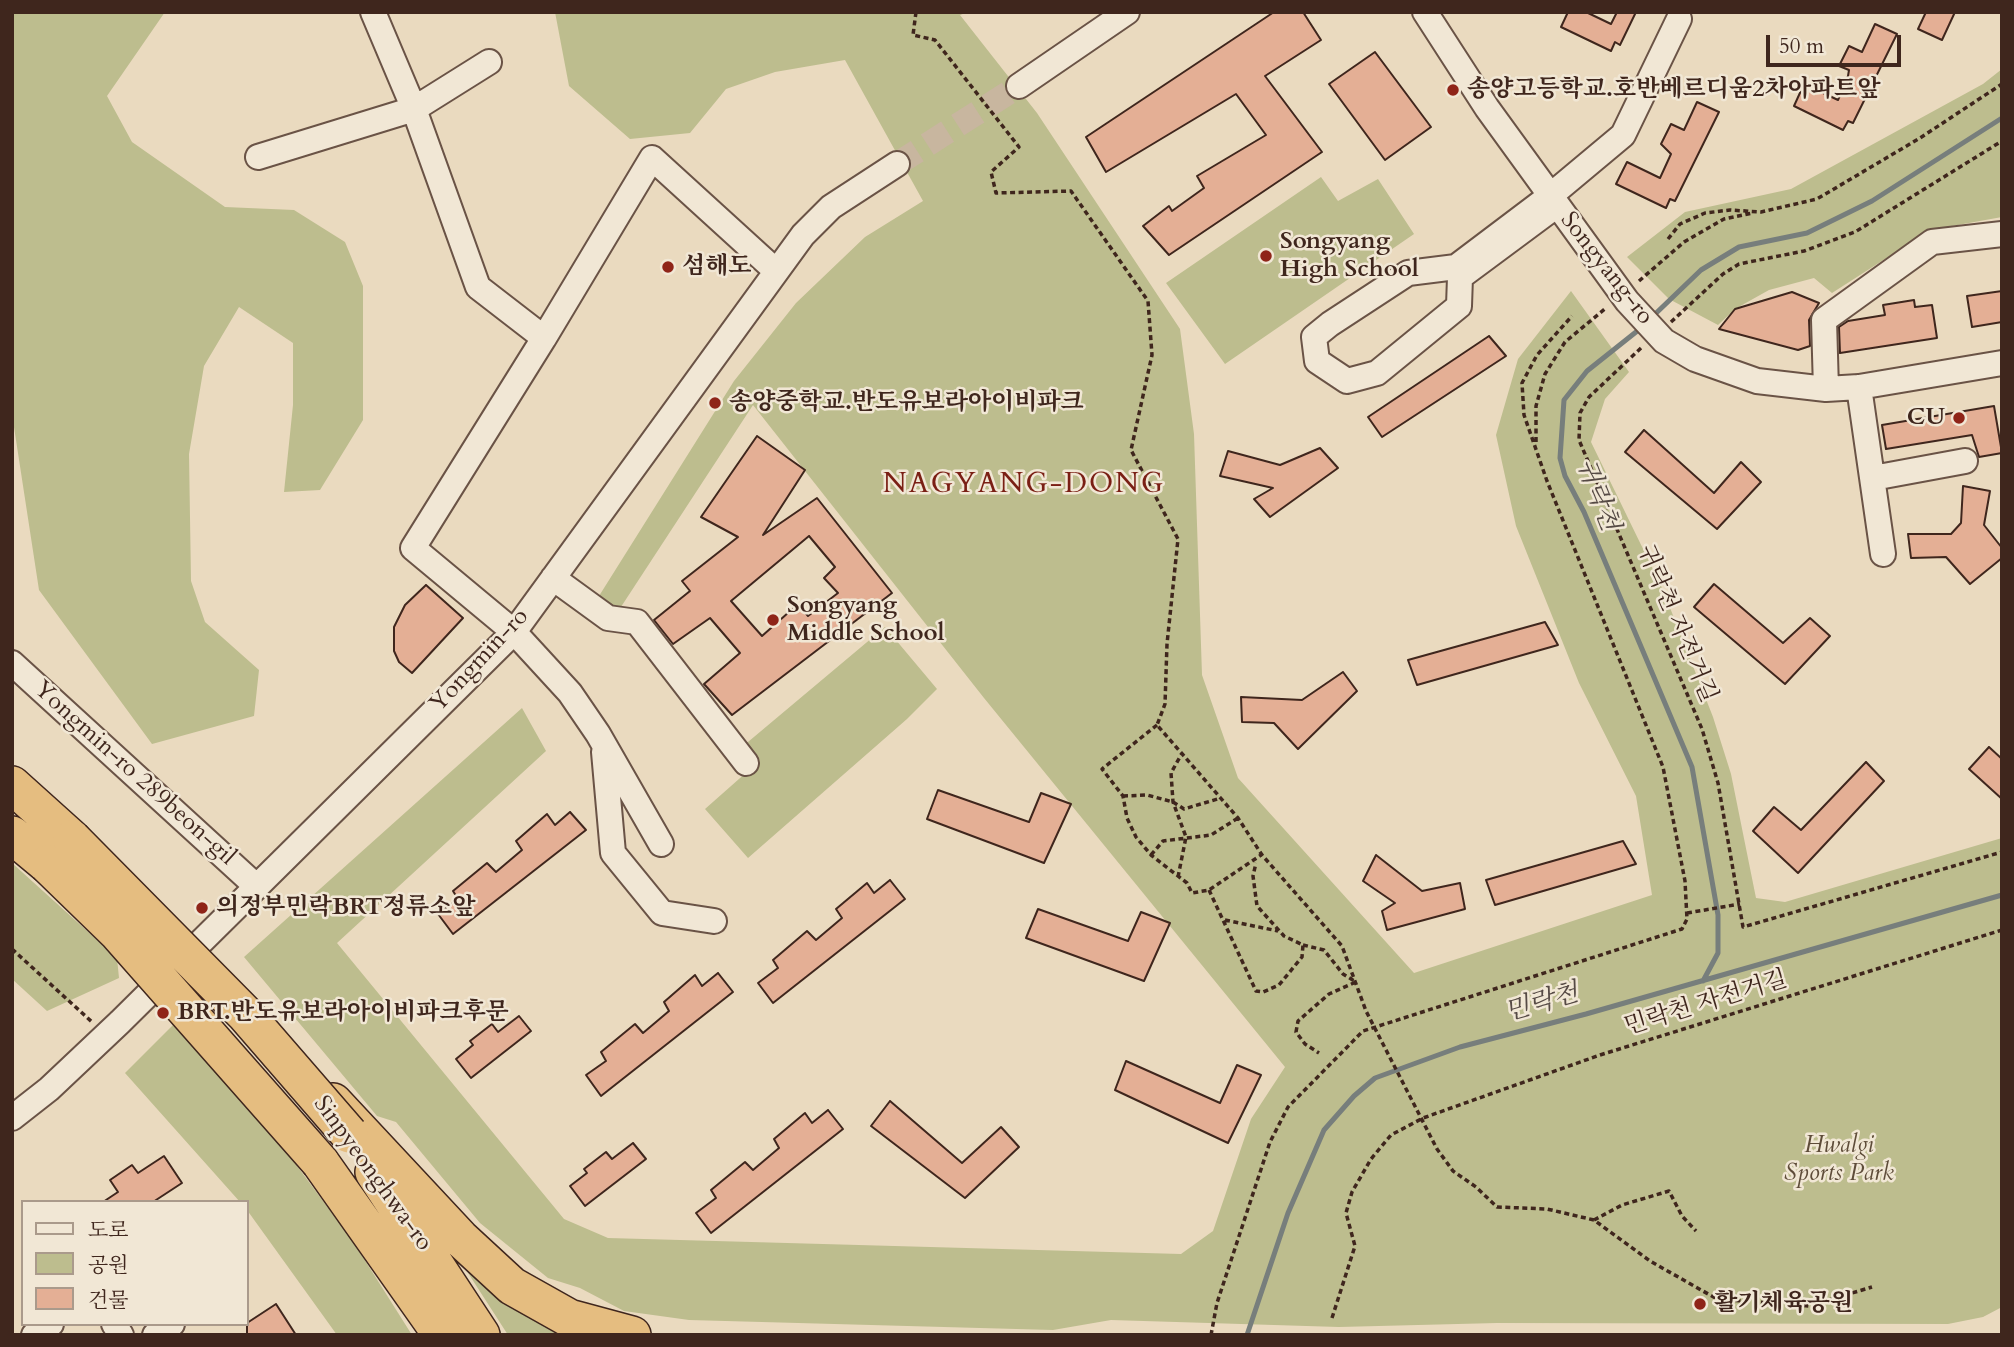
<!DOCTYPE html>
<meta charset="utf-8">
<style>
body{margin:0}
#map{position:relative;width:2014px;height:1347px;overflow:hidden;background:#eadabf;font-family:Cardo,"Noto Serif KR",serif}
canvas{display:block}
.frame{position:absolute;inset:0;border:14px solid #3f261d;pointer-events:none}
.legend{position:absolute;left:21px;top:1200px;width:228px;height:126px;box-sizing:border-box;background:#f1e7d5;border:2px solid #aa9a8b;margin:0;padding:9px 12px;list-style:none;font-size:21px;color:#3f261d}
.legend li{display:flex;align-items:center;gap:14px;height:35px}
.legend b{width:35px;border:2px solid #aa9a8b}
.scale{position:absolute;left:1766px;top:35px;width:135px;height:32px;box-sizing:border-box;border:4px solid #3f261d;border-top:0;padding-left:9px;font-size:21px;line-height:24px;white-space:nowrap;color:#3f261d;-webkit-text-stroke:5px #f1e7d5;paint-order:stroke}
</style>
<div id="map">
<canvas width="2014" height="1347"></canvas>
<div class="frame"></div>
<ul class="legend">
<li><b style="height:9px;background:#f1e7d5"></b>도로</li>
<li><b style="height:19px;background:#bdbd8e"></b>공원</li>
<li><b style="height:19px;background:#e4af95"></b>건물</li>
</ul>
<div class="scale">50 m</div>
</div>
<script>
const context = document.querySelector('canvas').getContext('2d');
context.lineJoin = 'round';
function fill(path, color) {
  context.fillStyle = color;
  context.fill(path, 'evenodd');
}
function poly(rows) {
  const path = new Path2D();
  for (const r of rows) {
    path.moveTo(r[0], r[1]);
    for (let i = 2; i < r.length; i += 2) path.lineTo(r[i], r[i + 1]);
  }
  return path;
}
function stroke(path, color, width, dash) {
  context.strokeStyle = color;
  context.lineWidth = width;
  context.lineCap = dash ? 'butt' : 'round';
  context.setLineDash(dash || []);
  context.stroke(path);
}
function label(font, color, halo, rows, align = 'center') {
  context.font = font + ' Cardo,"Noto Serif KR",serif';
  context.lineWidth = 5;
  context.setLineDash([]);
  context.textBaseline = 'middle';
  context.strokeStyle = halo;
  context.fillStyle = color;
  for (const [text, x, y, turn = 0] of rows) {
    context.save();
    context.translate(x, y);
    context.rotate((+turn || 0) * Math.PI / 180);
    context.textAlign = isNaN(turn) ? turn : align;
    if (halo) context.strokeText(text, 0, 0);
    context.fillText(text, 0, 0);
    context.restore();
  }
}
fill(poly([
 [12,12,165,12,107,96,132,142,225,207,294,210,345,242,363,286,363,420,320,490,284,492,293,405,293,343,239,307,204,366,189,454,191,581,205,622,259,670,254,716,152,744,39,590,12,414],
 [555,12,968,12,960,15,1037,113,1180,329,1194,434,1202,675,1238,778,1414,973,1652,895,1636,796,1579,683,1516,526,1496,435,1518,359,1571,291,1629,372,1605,399,1591,442,1663,590,1713,717,1731,774,1756,898,1785,902,2002,838,2002,1307,1983,1317,1948,1324,1497,1323,1339,1327,1111,1320,1053,1330,689,1320,624,1311,580,1288,548,1278,480,1223,396,1122,377,1116,244,957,522,708,546,751,337,943,564,1219,608,1238,1181,1254,1213,1231,1251,1119,1285,1067,984,698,753,405,617,613,599,596,734,381,796,303,865,237,923,201,845,60,775,72,726,89,690,133,630,139,569,86],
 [2002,69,2002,217,1930,230,1832,293,1814,278,1769,290,1735,309,1718,325,1669,299,1627,257,1685,212,1791,189,1983,84],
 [1321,177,1338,201,1378,179,1414,234,1225,364,1166,283],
 [885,627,937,689,907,719,748,858,705,809,748,771,742,747],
 [12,863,117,958,119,978,47,1011,12,979],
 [174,1024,235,1082,354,1243,412,1335,337,1335,247,1210,247,1202,240,1202,125,1073],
 [441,1231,600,1335,508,1335]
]), '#bdbd8e');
stroke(poly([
 [1651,318,1701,270,1739,247,1807,233,1872,201,2002,118],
 [1641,328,1587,371,1564,400,1560,458,1565,476,1584,512,1692,767,1718,915,1718,953,1703,981],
 [1247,1335,1288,1213,1324,1130,1354,1096,1375,1078,1460,1047,1586,1014,2002,895]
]), '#777e7c', 5);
const building = poly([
 [1274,12,1303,12,1321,40,1265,76,1322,152,1169,255,1143,226,1169,206,1172,211,1204,188,1197,176,1266,135,1236,94,1106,172,1086,137,1274,12],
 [1568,12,1586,12,1611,24,1617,12,1636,12,1620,45,1615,42,1611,51,1561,27,1568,12],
 [1926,12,1955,12,1942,40,1918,29,1926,12],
 [1875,24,1897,34,1853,123,1848,121,1843,130,1794,106,1804,84,1838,100,1848,76,1849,70,1839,66,1849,46,1862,52,1875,24],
 [1375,52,1431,127,1385,160,1329,84,1375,52],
 [1697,102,1719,112,1675,201,1670,199,1666,208,1616,184,1627,162,1660,178,1671,154,1661,144,1671,124,1684,130,1697,102],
 [2002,291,2002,322,1972,327,1967,296,2002,291],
 [1792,292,1819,303,1809,320,1810,346,1798,350,1719,329,1735,309,1792,292],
 [1914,300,1915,307,1932,305,1937,338,1840,353,1839,327,1848,321,1885,315,1883,305,1914,300],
 [1489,336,1506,356,1382,437,1368,417,1489,336],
 [1994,406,2002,453,1979,457,1972,435,1886,449,1882,425,1994,406],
 [1644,430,1714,493,1741,462,1761,482,1717,529,1625,452,1644,430],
 [757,436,805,470,763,535,817,498,892,593,732,715,704,684,740,653,710,618,673,644,654,620,690,591,682,581,738,537,701,517,757,436],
 [809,536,835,567,824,578,838,593,808,616,798,604,762,636,731,601,809,536],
 [1320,448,1338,468,1270,517,1254,499,1273,488,1220,476,1228,451,1280,465,1320,448],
 [1963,486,1990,491,1984,525,2002,548,2002,558,1970,584,1946,557,1911,558,1908,534,1951,534,1961,523,1963,486],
 [1714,584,1783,643,1810,618,1830,636,1785,684,1694,607,1714,584],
 [426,585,463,618,412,673,399,662,394,651,394,627,405,605,426,585],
 [1545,622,1558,645,1417,685,1408,660,1545,622],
 [1343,672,1357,691,1298,749,1274,723,1242,722,1241,697,1302,700,1343,672],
 [1989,747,2002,759,2002,799,1969,769,1989,747],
 [1866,762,1884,781,1798,873,1753,831,1774,807,1801,830,1866,762],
 [938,790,1029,822,1041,793,1071,804,1044,863,927,819,938,790],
 [570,812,586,830,453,934,438,914,458,899,453,891,487,863,496,872,522,850,516,841,547,814,555,825,570,812],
 [1623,841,1636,864,1495,905,1486,880,1623,841],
 [1376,855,1422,891,1460,883,1465,909,1387,930,1382,911,1395,903,1363,881,1376,855],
 [890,880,905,899,773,1003,758,983,778,968,773,960,807,931,816,940,842,918,836,909,867,883,874,893,890,880],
 [1038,909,1128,941,1141,912,1170,923,1144,981,1026,938,1038,909],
 [718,973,733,992,601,1096,586,1075,606,1061,601,1052,635,1024,643,1033,669,1011,664,1002,695,975,702,986,718,973],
 [519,1016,531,1031,471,1078,456,1059,473,1045,470,1041,492,1024,498,1032,519,1016],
 [1126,1061,1220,1103,1237,1065,1261,1075,1228,1143,1115,1090,1126,1061],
 [890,1101,962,1163,1001,1127,1019,1147,965,1198,871,1126,890,1101],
 [828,1110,843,1129,711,1233,696,1213,716,1198,711,1190,745,1162,753,1170,779,1148,774,1139,805,1113,812,1123,828,1110],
 [633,1143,646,1159,585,1206,570,1186,587,1173,584,1169,606,1152,612,1159,633,1143],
 [164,1156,182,1183,153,1202,103,1202,118,1192,110,1180,132,1165,138,1173,164,1156],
 [276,1304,296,1335,247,1335,247,1323,276,1304]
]);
fill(building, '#e4af95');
stroke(building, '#3f261d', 2);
stroke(poly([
 [897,164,1019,86]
]), '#c8b69f', 24, [24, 12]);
const minor = poly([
 [373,12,414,109,478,287,544,338,413,548,514,632,570,693,598,734,661,844],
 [1425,12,1487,108,1627,301,1664,341,1695,359,1757,381,1826,389,1859,387,2002,363],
 [1019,86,1127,12],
 [258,157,414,109,489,62],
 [1557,205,1460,277,1459,306,1377,373,1347,381,1317,361,1314,337,1330,324,1408,273,1456,267,1550,196,1623,135,1679,19],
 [544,338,652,158,776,271],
 [1859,387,1883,554],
 [1826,389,1824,320,1932,242,2002,234],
 [1873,478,1965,461],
 [553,578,608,618,637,622,746,763],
 [12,663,256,886],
 [604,752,613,853,662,913,714,921],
 [12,1118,49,1089,120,1022,514,632,803,235,831,207,897,164],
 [114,1324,121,1335],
 [34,1335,51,1324],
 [155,1335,172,1324]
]);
const highway = poly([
 [12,785,72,839],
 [12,835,47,864],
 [333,1102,460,1238,512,1286,569,1318,632,1335],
 [320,1162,442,1335],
 [374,1172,481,1335]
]);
stroke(minor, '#6a5346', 28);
stroke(highway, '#3f261d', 40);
stroke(poly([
 [916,12,913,35,935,40,1019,147,991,172,996,193,1071,191,1148,301,1152,355,1131,450,1178,539,1167,644,1165,704,1157,725,1238,818,1262,855,1342,946,1366,1011,1437,1149,1453,1171,1476,1187,1497,1207,1547,1209,1594,1220,1650,1261,1717,1299,1809,1306,1872,1287],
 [1668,239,1680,224,1705,213,1730,210,1761,212,1817,199,1920,138,2002,84],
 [1639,281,1684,242,1724,219,1753,213],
 [1671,322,1723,274,1739,264,1804,251,1855,232,2002,141],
 [1641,348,1589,397,1580,413,1579,440,1702,729,1718,783,1743,927,2002,852],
 [1536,442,1536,406,1545,374,1565,342,1606,308],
 [1157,725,1102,769,1123,796,1127,818,1136,837,1151,855,1187,883,1192,893,1209,890,1261,855],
 [1123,796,1147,795,1173,802,1184,809,1221,798],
 [1151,855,1163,841,1211,835,1238,818],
 [1178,877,1186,837,1173,802,1171,773,1181,755],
 [1209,890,1256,991,1263,992,1279,985,1302,957,1303,945,1284,936,1257,906,1253,876,1256,863],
 [1687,913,1740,904],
 [1225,920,1278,931],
 [1303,945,1324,950,1343,974,1356,982,1329,994,1298,1021,1296,1032,1305,1044,1319,1053],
 [12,949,92,1022],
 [1594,1220,1622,1205,1669,1191,1682,1216,1696,1231],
 [1332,1318,1355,1246,1346,1213,1352,1192,1371,1159,1391,1135,1423,1118,1600,1055,2002,930],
 [1211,1335,1217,1303,1270,1142,1288,1107,1363,1031,1682,929,1687,919,1685,881,1663,767,1547,481,1524,415,1522,383,1537,355,1572,316]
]), '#3f261d', 3.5, [5, 3.5]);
stroke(minor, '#f1e7d5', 24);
stroke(highway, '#e5bd80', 37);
const highwayBridge = poly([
 [72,839,245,1014,349,1134],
 [47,864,118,933,320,1162]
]);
stroke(highwayBridge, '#3f261d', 40, []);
stroke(highwayBridge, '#e5bd80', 37);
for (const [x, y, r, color] of [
 [1453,90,7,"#8f2418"],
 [1266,256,7,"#8f2418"],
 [668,267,7,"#8f2418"],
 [715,403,7,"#8f2418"],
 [1959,418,7,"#8f2418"],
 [773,620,7,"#8f2418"],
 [202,908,7,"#8f2418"],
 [163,1013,7,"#8f2418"],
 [1700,1304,7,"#8f2418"]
]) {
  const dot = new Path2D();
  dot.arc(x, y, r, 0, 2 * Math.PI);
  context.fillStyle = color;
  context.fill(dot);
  stroke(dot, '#f1e7d5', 2.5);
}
label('bold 24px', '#3f261d', '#f1e7d5', [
 ["송양고등학교.호반베르디움2차아파트앞",1467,90],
 ["Songyang",1280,242],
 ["High School",1280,270],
 ["섬해도",682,267],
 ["송양중학교.반도유보라아이비파크",729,403],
 ["CU",1945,418,"right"],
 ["Songyang",787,606],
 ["Middle School",787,634],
 ["의정부민락BRT정류소앞",216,908],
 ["BRT.반도유보라아이비파크후문",177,1013],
 ["활기체육공원",1714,1304]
], 'left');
label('24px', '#3f261d', '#f1e7d5', [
 ["Songyang-ro",1606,269,52],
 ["귀락천 자전거길",1676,624,67],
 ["Yongmin-ro",480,661,-47],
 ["Yongmin-ro 289beon-gil",134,774,42],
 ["민락천 자전거길",1706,1004,-17],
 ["Sinpyeonghwa-ro",372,1174,54]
]);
label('italic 24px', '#5e4c39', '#f1e7d5', [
 ["Hwalgi",1839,1146],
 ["Sports Park",1839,1174]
]);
label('italic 26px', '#564a45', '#f1e7d5', [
 ["귀락천",1596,495,69],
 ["민락천",1542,1004,-16]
]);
context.letterSpacing = '2px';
label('28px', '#7a1f14', '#f1e7d5', [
 ["NAGYANG-DONG",1024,486]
]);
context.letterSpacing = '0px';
</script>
